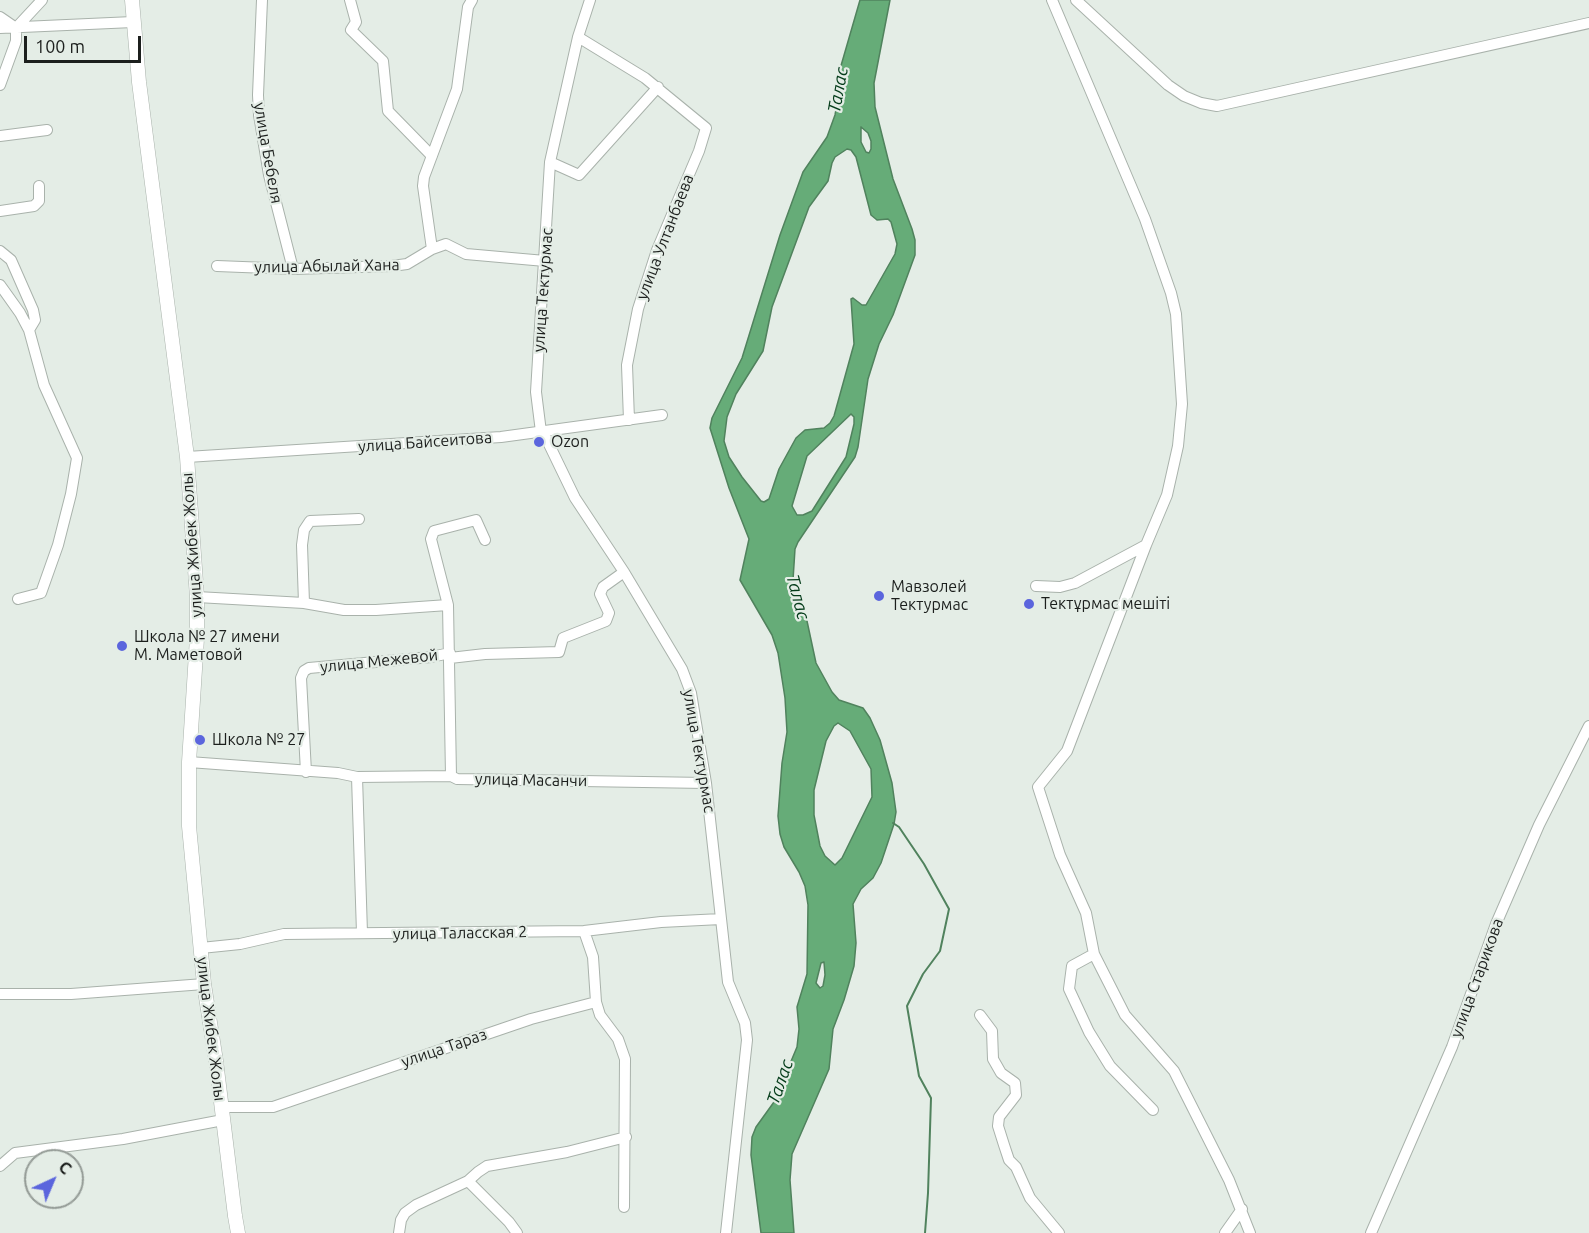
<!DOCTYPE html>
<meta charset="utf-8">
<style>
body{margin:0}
#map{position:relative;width:1589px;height:1233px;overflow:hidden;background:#e4ede6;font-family:Ubuntu,sans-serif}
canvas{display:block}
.north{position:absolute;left:24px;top:1149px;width:60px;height:60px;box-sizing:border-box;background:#e4ede6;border:2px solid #949b96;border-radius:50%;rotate:44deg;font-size:16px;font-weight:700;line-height:24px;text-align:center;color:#1c1f1d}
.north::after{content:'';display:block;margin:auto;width:21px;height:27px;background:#5b65dd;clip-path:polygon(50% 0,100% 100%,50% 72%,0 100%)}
.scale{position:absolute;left:24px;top:36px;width:117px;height:27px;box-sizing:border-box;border:3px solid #1c1f1d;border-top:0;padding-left:8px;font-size:18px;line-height:21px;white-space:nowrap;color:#1c1f1d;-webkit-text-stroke:4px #e4ede6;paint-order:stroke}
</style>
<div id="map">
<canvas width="1589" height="1233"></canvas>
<div class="north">С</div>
<div class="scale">100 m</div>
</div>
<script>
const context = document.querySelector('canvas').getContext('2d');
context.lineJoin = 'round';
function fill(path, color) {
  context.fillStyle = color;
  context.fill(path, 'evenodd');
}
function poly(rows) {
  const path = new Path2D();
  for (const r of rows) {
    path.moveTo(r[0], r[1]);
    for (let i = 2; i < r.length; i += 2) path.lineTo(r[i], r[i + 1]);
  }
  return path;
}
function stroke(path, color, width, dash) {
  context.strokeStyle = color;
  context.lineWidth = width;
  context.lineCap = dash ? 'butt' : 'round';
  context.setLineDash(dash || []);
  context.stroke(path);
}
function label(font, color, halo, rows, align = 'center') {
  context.font = font + ' Ubuntu,sans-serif';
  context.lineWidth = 4.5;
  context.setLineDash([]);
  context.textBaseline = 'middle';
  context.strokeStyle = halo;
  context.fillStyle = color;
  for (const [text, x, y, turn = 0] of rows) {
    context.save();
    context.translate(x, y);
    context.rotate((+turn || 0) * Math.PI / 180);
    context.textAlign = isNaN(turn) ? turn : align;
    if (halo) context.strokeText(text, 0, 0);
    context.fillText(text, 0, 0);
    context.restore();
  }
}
const water = poly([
 [860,0,890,0,874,83,875,107,893,179,912,229,915,240,915,255,893,315,879,344,868,379,858,447,855,457,798,542,795,549,793,580,794,594,807,621,816,663,832,692,839,700,863,708,870,718,880,740,892,783,896,812,894,824,881,863,873,878,861,889,853,904,856,943,854,966,844,1000,833,1029,829,1069,792,1154,790,1180,794,1233,761,1233,751,1155,752,1137,756,1127,774,1102,797,1047,799,1029,797,1007,807,974,808,905,805,886,799,872,784,847,780,834,778,816,782,763,787,732,785,698,778,653,772,635,740,580,749,539,729,488,710,428,712,418,742,358,780,235,803,172,827,137,835,115,838,99,836,83,860,0],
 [861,127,868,133,871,141,871,149,869,153,866,152,861,142,861,127],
 [847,149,851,150,856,157,871,215,877,220,888,219,891,222,897,244,895,254,866,305,862,305,853,298,851,299,854,344,834,416,830,423,824,428,805,430,796,438,779,469,769,499,764,502,761,501,742,477,729,457,724,441,727,417,736,394,763,351,772,307,809,207,828,181,832,163,835,157,847,149],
 [851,414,854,417,854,424,846,457,812,511,803,515,797,515,792,506,807,456,851,414],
 [838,723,850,731,871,769,872,797,842,858,835,865,825,856,820,846,814,815,814,790,826,741,834,726,838,723],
 [824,962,825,975,823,986,820,988,816,983,821,963,824,962]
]);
fill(water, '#66ac78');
stroke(water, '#50825d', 1.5);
stroke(poly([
 [893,823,899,827,924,864,949,909,940,951,923,974,907,1006,919,1076,931,1098,928,1193,925,1233]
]), '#50825d', 2);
const minor = poly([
 [262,0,258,95,259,115,269,175,293,269],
 [350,0,356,22,351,30,383,61,388,111,432,156],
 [590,0,578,37,550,162,536,392,541,432,545,436,575,498,624,572,682,669,691,693,706,783,728,982,745,1023,747,1040,726,1233],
 [1052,0,1145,219,1171,293,1176,314,1182,404,1178,446,1167,495,1146,545,1067,751,1038,787,1060,855,1086,913,1094,954,1125,1015,1174,1071,1229,1180,1250,1233],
 [1076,0,1168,85,1184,96,1201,103,1217,106,1589,23],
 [0,17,16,28,16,41,0,85],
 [0,28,133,22],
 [16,28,42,0],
 [578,37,645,78,706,128,699,151,657,250,638,309,627,365,629,420],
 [0,136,47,130],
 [550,162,579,175,658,87],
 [0,211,34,206,39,201,39,186],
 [432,249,423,186,424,177,457,89,468,7,472,0],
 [0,251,11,260,33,310,35,320,29,330],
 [217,266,293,269,392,266,407,264,432,249,446,244,466,254,545,261],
 [0,285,20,313,29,330,44,385,77,458,71,494,58,545,41,593,18,599],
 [187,457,501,437,662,415],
 [1036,586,1060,587,1075,583,1146,545],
 [197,597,304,603,344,610,376,610,448,605],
 [304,603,302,545,304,530,310,521,359,519],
 [450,658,485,654,559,652,563,638,606,621,609,613,600,594,603,587,624,572],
 [189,762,338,773,357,777,451,776,457,779,706,783],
 [306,772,301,678,304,671,309,668,431,657,450,653],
 [451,776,448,605,431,539,434,531,476,520,485,540],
 [357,777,362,933],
 [201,948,240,944,284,934,584,931,661,922,721,919],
 [1094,954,1072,966,1069,989,1089,1032,1110,1066,1153,1110],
 [0,994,71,994,204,984],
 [596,1002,600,1015,618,1039,625,1059,624,1207],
 [980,1015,992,1031,993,1059,1001,1073,1015,1083,1016,1095,999,1117,998,1126,1004,1145,1009,1160,1016,1167,1030,1198,1059,1233],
 [221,1107,273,1107,531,1019,596,1002,593,957,584,931],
 [0,1166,15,1153,123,1139,223,1120],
 [399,1233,401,1220,405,1213,416,1205,468,1181],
 [517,1233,509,1222,468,1181,478,1172,487,1166,567,1152,626,1137],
 [1225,1233,1242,1209],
 [1371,1233,1452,1047,1496,924,1539,825,1589,726]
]);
const major = poly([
 [132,0,139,82,187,457,197,597,197,638,189,762,189,826,204,984,216,1061,235,1216,238,1233]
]);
stroke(minor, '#a9b2ab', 12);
stroke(major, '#a9b2ab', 15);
stroke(minor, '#fff', 10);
stroke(major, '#fff', 14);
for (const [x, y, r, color] of [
 [539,442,6,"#5b65dd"],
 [879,596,6,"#5b65dd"],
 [1029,604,6,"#5b65dd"],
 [122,646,6,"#5b65dd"],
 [200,740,6,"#5b65dd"]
]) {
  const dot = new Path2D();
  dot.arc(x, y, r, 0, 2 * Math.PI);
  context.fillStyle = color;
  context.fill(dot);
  stroke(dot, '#e4ede6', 2);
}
label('16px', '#1c1f1d', '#e4ede6', [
 ["улица Бебеля",268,153,80],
 ["улица Ултанбаева",665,237,-69],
 ["улица Абылай Хана",327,266,-1],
 ["улица Тектурмас",543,290,-86],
 ["улица Байсеитова",425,442,-4],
 ["улица Жибек Жолы",192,545,-94],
 ["улица Межевой",379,661,-6],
 ["улица Тектурмас",699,751,80],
 ["улица Масанчи",531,780,1],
 ["улица Таласская 2",460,933,-1],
 ["улица Старикова",1477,978,-70],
 ["улица Жибек Жолы",211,1029,83],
 ["улица Тараз",444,1048,-19]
]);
label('16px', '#1c1f1d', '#e4ede6', [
 ["Ozon",551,442],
 ["Мавзолей",891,587],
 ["Тектурмас",891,605],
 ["Тектұрмас мешіті",1041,604],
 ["Школа № 27 имени",134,637],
 ["М. Маметовой",134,655],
 ["Школа № 27",212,740]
], 'left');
label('italic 18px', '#043c1a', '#e4ede6', [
 ["Талас",838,90,-80],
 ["Талас",798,597,75],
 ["Талас",780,1082,-71]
]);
</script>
